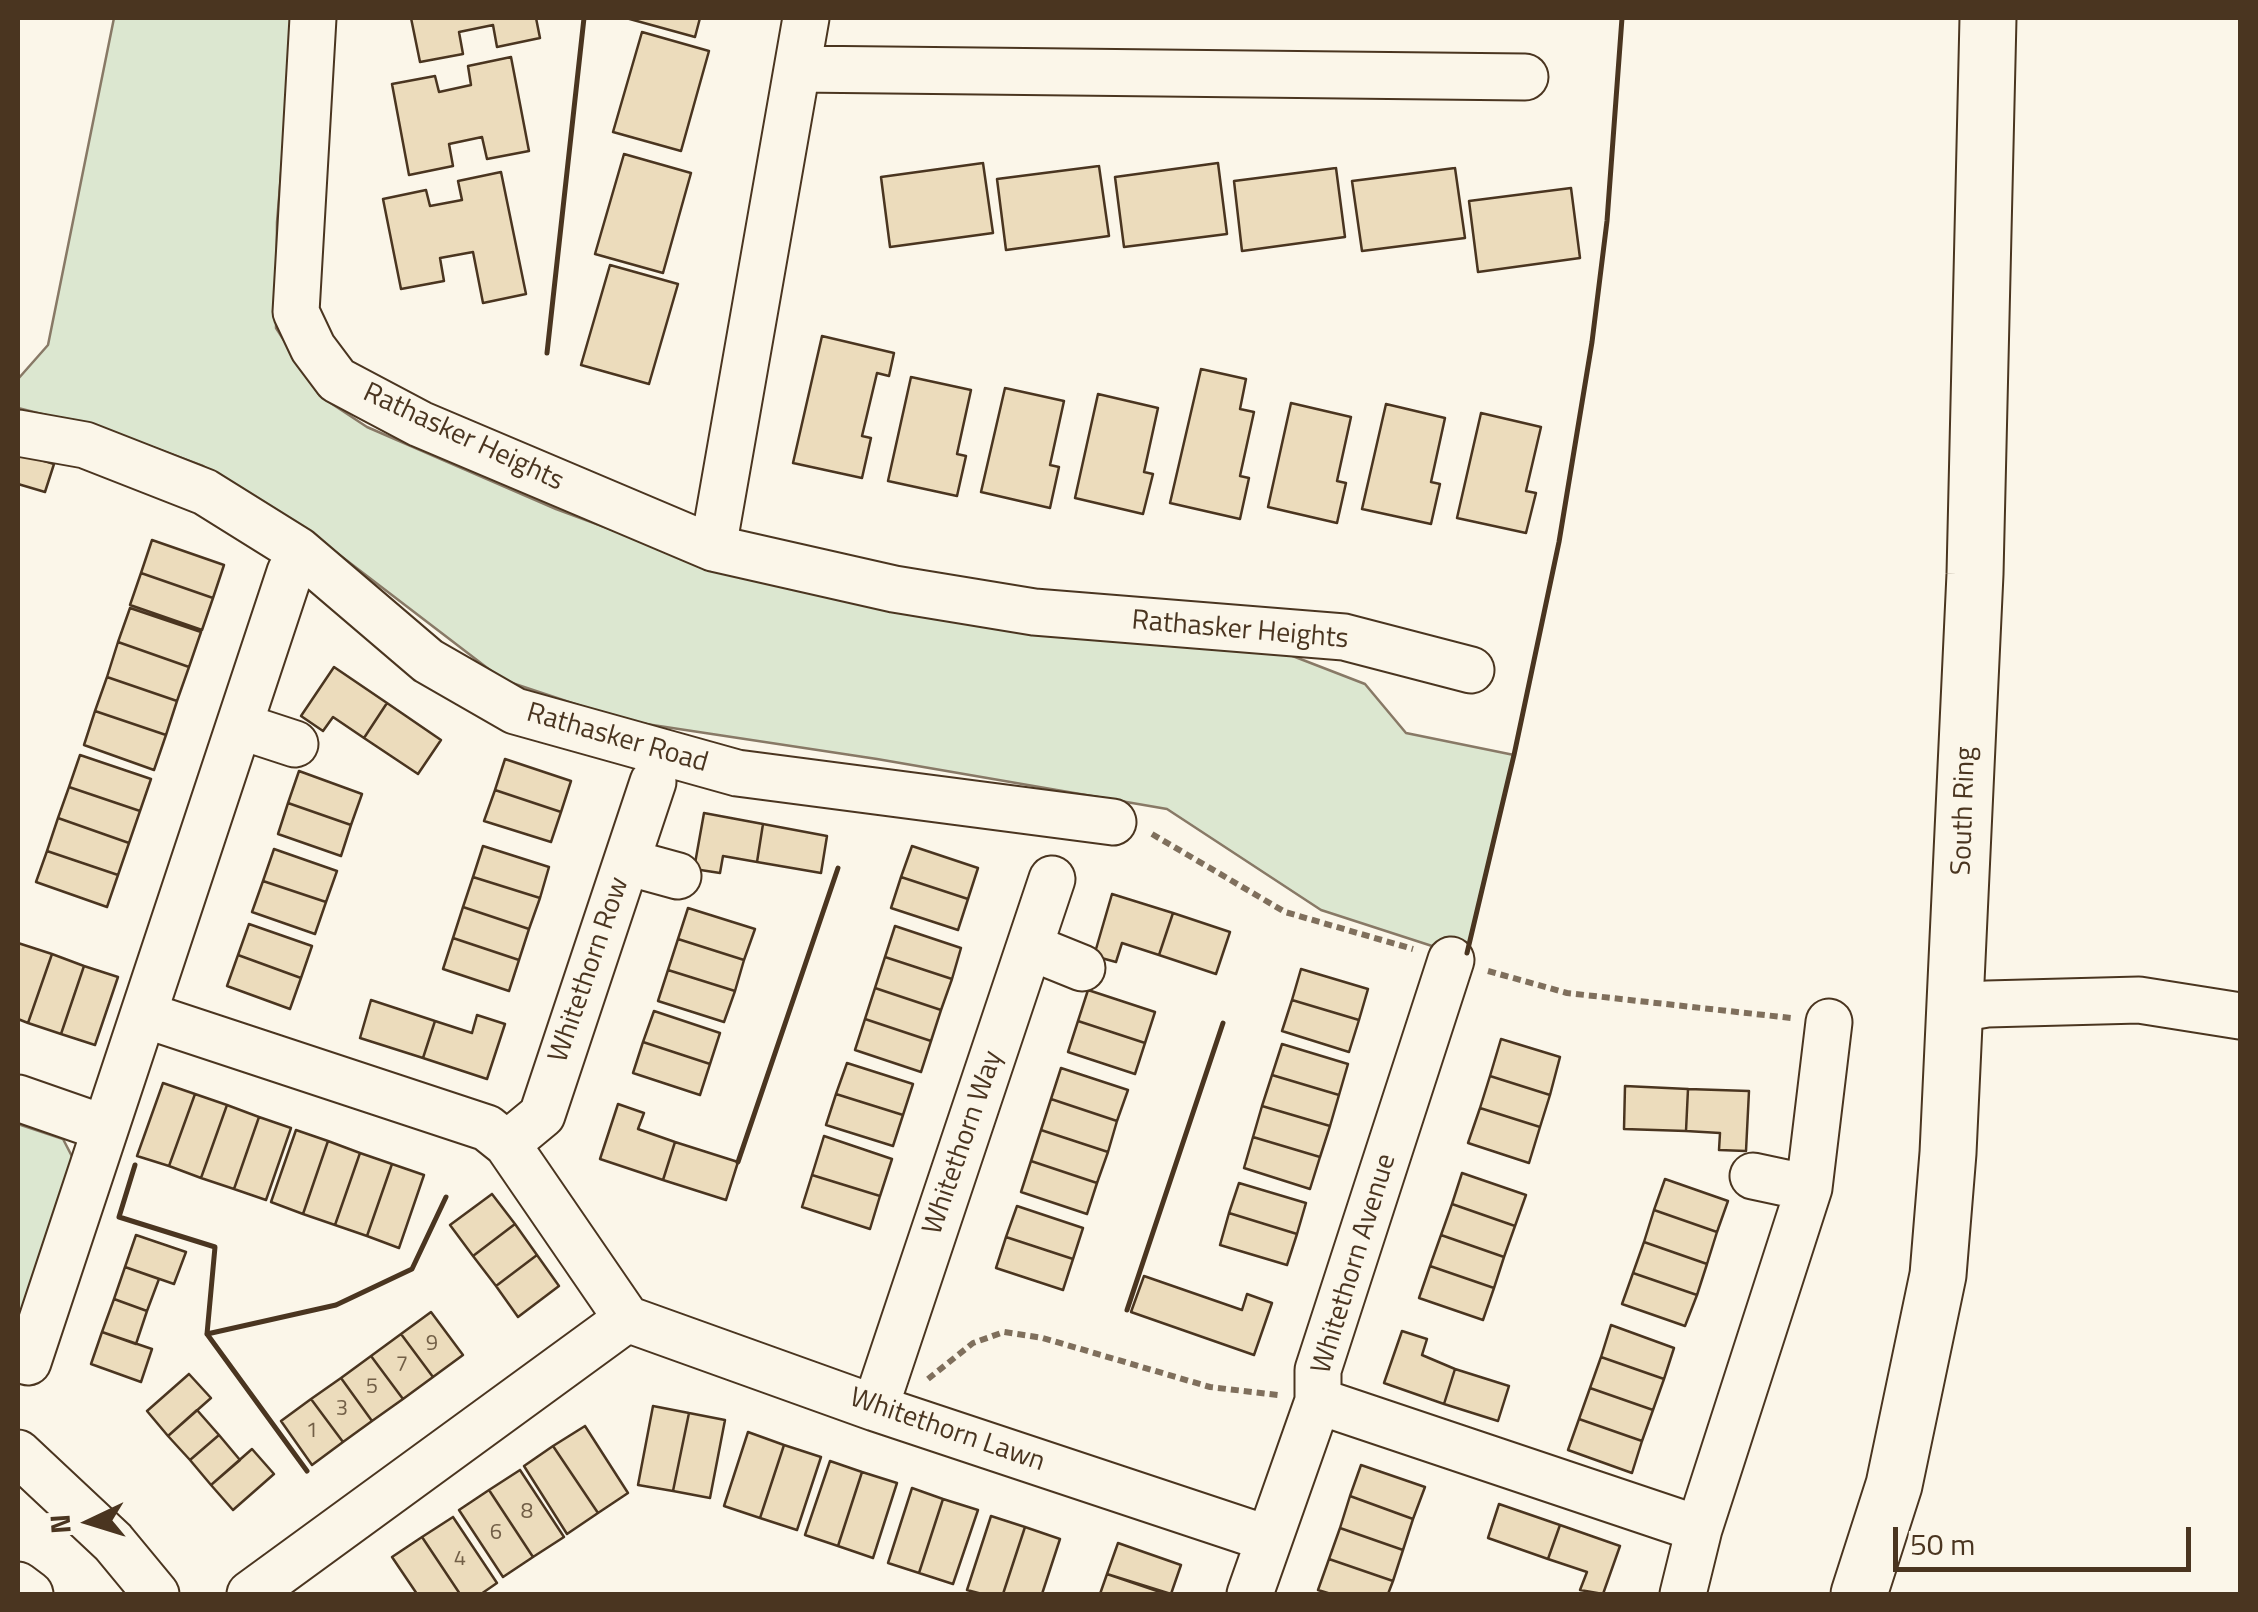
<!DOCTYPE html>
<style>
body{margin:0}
#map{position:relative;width:2258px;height:1612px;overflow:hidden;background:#fbf6e9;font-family:"Titillium Web",sans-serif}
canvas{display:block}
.frame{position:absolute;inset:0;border:20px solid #4a3520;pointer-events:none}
.north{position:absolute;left:40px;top:1472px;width:100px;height:100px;-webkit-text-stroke:8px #fbf6e9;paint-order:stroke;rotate:266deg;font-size:28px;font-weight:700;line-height:40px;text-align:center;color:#4a3520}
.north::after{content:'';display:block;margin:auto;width:35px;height:45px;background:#4a3520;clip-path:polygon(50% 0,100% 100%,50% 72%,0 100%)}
.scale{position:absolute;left:1893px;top:1527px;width:298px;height:45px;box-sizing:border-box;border:5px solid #4a3520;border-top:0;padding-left:12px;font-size:30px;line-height:35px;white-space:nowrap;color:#4a3520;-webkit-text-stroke:8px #fbf6e9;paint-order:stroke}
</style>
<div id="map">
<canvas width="2258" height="1612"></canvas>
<div class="frame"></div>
<div class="north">N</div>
<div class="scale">50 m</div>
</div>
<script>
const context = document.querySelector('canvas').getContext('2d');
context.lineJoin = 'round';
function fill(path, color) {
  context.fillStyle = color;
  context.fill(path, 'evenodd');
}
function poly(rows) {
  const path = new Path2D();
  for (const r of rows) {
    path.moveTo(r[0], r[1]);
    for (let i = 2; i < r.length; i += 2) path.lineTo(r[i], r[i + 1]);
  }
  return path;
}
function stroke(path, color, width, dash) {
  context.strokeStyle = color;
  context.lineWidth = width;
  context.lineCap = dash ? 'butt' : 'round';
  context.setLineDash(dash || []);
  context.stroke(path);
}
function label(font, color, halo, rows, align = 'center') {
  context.font = font + ' "Titillium Web",sans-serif';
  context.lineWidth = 8;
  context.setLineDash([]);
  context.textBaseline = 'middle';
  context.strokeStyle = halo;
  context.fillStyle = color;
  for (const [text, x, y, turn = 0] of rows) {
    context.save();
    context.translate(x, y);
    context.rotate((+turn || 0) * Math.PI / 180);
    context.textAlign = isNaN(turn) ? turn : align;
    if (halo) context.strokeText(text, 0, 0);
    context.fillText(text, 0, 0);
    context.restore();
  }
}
const green = poly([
 [114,18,294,18,277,222,276,328,320,396,367,427,556,509,707,565,1290,655,1365,684,1406,733,1514,755,1466,957,1321,910,1167,809,877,759,626,721,503,680,316,537,203,466,109,431,18,408,18,379,48,345,114,18],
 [18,1124,63,1139,78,1168,23,1315,18,1315,18,1124]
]);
fill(green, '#dce7d0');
stroke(green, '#887966', 2.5);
const building = poly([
 [411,18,536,18,540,38,497,47,493,25,459,32,463,54,420,62,411,18],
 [626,18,700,18,695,37,626,18],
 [642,32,709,51,681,151,613,132,642,32],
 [511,57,529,151,487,159,482,137,449,144,453,166,409,175,392,84,435,76,439,92,471,85,468,66,511,57],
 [624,154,691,173,663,273,595,254,624,154],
 [983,163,993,233,890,247,881,177,983,163],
 [1218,163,1227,234,1124,247,1115,177,1218,163],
 [1099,166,1109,236,1006,250,997,179,1099,166],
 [1336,168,1345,237,1242,251,1234,181,1336,168],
 [1455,168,1465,238,1362,251,1352,181,1455,168],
 [501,172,526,294,483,303,473,252,440,258,444,281,401,289,383,199,426,190,430,206,462,200,458,181,501,172],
 [1571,188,1580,258,1478,272,1469,201,1571,188],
 [610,265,678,284,649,384,581,365,610,265],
 [822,336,894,353,889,376,877,373,862,436,871,438,862,478,793,463,822,336],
 [1201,369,1246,379,1240,409,1254,412,1240,476,1249,478,1240,519,1170,503,1201,369],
 [911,377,971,390,957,454,966,456,957,496,888,481,911,377],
 [1005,388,1064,401,1050,465,1059,467,1050,508,981,492,1005,388],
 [1098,394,1158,408,1144,472,1153,474,1143,514,1075,498,1098,394],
 [1291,403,1351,417,1337,481,1346,483,1337,523,1268,507,1291,403],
 [1386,404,1445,418,1431,482,1440,484,1431,524,1362,509,1386,404],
 [1481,413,1541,427,1526,491,1536,493,1526,533,1457,518,1481,413],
 [18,453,54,464,45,492,18,484,18,453],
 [152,540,224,565,213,598,141,573,152,540],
 [141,573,213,598,202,630,130,605,141,573],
 [130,608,201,632,189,667,118,642,130,608],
 [118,642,189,667,177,701,107,677,118,642],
 [334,667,387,703,364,738,333,717,323,731,301,716,334,667],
 [107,677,177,701,166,735,95,711,107,677],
 [387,703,441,740,418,774,364,738,387,703],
 [95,711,166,735,154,770,84,745,95,711],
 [80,755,151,779,140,811,69,787,80,755],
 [505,759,571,781,561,812,495,790,505,759],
 [299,771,362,794,351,825,288,803,299,771],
 [69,787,140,811,129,843,58,818,69,787],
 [495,790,561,812,551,842,484,821,495,790],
 [288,803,351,825,341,856,278,834,288,803],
 [704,813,763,824,757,862,723,856,720,873,694,869,704,813],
 [58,818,129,843,118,875,47,851,58,818],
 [763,824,827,836,821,873,757,862,763,824],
 [483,846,549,867,540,898,473,877,483,846],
 [912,846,978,868,968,899,901,877,912,846],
 [274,849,337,871,326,902,263,881,274,849],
 [47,851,118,875,107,907,36,882,47,851],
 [473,877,540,898,529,929,463,907,473,877],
 [901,877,968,899,958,930,891,908,901,877],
 [263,881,326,902,315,934,252,912,263,881],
 [1112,894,1173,913,1159,955,1122,943,1116,962,1094,956,1112,894],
 [463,907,529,929,519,960,453,938,463,907],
 [688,908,755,929,744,960,678,939,688,908],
 [1173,913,1230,932,1216,974,1159,955,1173,913],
 [249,924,312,946,301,978,238,955,249,924],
 [895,926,961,948,952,979,885,957,895,926],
 [453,938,519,960,509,991,443,969,453,938],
 [678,939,744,960,735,991,668,970,678,939],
 [18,943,52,954,28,1023,18,1019,18,943],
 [52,954,84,966,61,1034,28,1023,52,954],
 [238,955,301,978,290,1009,227,986,238,955],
 [885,957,952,979,941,1010,875,988,885,957],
 [84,966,118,977,95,1045,61,1034,84,966],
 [1301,969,1368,989,1359,1020,1292,1000,1301,969],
 [668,970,735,991,724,1022,658,1001,668,970],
 [875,988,941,1010,931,1041,865,1019,875,988],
 [1088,990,1155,1012,1145,1043,1078,1021,1088,990],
 [371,1000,435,1021,423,1058,360,1038,371,1000],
 [1292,1000,1359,1020,1349,1052,1282,1031,1292,1000],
 [654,1011,720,1033,710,1064,643,1042,654,1011],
 [477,1015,505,1024,487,1079,423,1058,435,1021,472,1033,477,1015],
 [865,1019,931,1041,921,1072,855,1050,865,1019],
 [1078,1021,1145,1043,1135,1074,1068,1052,1078,1021],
 [1501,1039,1560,1057,1550,1095,1490,1076,1501,1039],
 [643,1042,710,1064,700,1095,633,1073,643,1042],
 [1282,1044,1348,1064,1339,1095,1272,1075,1282,1044],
 [847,1063,913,1084,903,1115,836,1094,847,1063],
 [1061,1068,1128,1090,1117,1121,1051,1099,1061,1068],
 [1272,1075,1339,1095,1330,1126,1262,1106,1272,1075],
 [1490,1076,1550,1095,1540,1127,1480,1108,1490,1076],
 [163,1083,195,1094,169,1166,137,1156,163,1083],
 [1625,1086,1688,1089,1686,1131,1624,1129,1625,1086],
 [1688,1089,1749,1091,1746,1151,1719,1150,1720,1133,1686,1131,1688,1089],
 [195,1094,227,1105,201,1178,169,1166,195,1094],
 [836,1094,903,1115,893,1146,826,1125,836,1094],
 [1051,1099,1117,1121,1108,1152,1041,1130,1051,1099],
 [618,1104,644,1113,638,1129,675,1142,663,1180,600,1159,618,1104],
 [227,1105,259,1117,234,1189,201,1178,227,1105],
 [1262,1106,1330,1126,1320,1157,1253,1137,1262,1106],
 [1480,1108,1540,1127,1529,1163,1468,1143,1480,1108],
 [259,1117,291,1128,266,1200,234,1189,259,1117],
 [296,1130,328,1141,303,1214,271,1202,296,1130],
 [1041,1130,1108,1152,1097,1183,1031,1161,1041,1130],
 [824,1136,892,1159,880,1196,812,1175,824,1136],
 [1253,1137,1320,1157,1310,1189,1244,1168,1253,1137],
 [328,1141,360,1153,335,1225,303,1214,328,1141],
 [675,1142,738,1162,726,1200,663,1180,675,1142],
 [360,1153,392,1164,367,1236,335,1225,360,1153],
 [1031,1161,1097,1183,1087,1214,1021,1192,1031,1161],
 [392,1164,424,1175,399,1248,367,1236,392,1164],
 [1462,1173,1526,1195,1515,1226,1452,1204,1462,1173],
 [812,1175,880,1196,870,1229,802,1207,812,1175],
 [1665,1179,1728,1201,1717,1232,1654,1210,1665,1179],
 [1239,1183,1306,1203,1297,1234,1229,1213,1239,1183],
 [492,1194,515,1224,473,1256,450,1225,492,1194],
 [1452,1204,1515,1226,1504,1257,1441,1235,1452,1204],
 [1017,1206,1083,1228,1073,1259,1006,1237,1017,1206],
 [1654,1210,1717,1232,1707,1264,1644,1242,1654,1210],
 [1229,1213,1297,1234,1287,1265,1220,1245,1229,1213],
 [515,1224,537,1255,496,1286,473,1256,515,1224],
 [136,1235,186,1252,174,1284,125,1267,136,1235],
 [1441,1235,1504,1257,1494,1288,1430,1266,1441,1235],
 [1006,1237,1073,1259,1063,1290,996,1268,1006,1237],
 [1644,1242,1707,1264,1697,1295,1633,1273,1644,1242],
 [537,1255,559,1286,518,1317,496,1286,537,1255],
 [1430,1266,1494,1288,1483,1320,1419,1298,1430,1266],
 [125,1267,159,1279,147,1311,114,1299,125,1267],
 [1633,1273,1697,1295,1685,1326,1622,1304,1633,1273],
 [1144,1276,1242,1310,1247,1294,1272,1303,1254,1355,1131,1312,1144,1276],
 [114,1299,147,1311,136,1344,102,1332,114,1299],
 [431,1312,463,1355,433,1377,401,1334,431,1312],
 [1611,1325,1674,1348,1664,1379,1601,1357,1611,1325],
 [1402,1331,1427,1339,1422,1355,1455,1369,1444,1404,1384,1383,1402,1331],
 [102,1332,152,1349,141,1382,91,1364,102,1332],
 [401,1334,433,1377,403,1399,371,1356,401,1334],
 [371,1356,403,1399,372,1421,341,1378,371,1356],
 [1601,1357,1664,1379,1653,1410,1590,1388,1601,1357],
 [1455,1369,1509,1386,1498,1421,1444,1404,1455,1369],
 [189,1374,211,1398,168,1436,147,1411,189,1374],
 [341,1378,372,1421,343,1442,311,1399,341,1378],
 [1590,1388,1653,1410,1642,1441,1579,1419,1590,1388],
 [311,1399,343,1442,312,1465,281,1421,311,1399],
 [653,1406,689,1413,673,1491,638,1485,653,1406],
 [197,1410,219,1435,190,1460,168,1436,197,1410],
 [689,1413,725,1420,710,1498,673,1491,689,1413],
 [1579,1419,1642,1441,1632,1473,1568,1450,1579,1419],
 [585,1426,628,1493,598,1513,553,1446,585,1426],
 [748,1432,784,1445,760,1518,724,1506,748,1432],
 [219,1435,240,1460,211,1485,190,1460,219,1435],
 [784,1445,821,1457,797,1530,760,1518,784,1445],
 [553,1446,598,1513,567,1534,524,1466,553,1446],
 [252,1449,274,1474,233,1510,211,1485,252,1449],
 [830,1461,862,1472,838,1546,805,1535,830,1461],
 [1361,1465,1425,1487,1413,1519,1350,1496,1361,1465],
 [520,1470,564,1537,533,1557,489,1490,520,1470],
 [862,1472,897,1483,873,1558,838,1546,862,1472],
 [912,1488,943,1499,919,1573,888,1563,912,1488],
 [489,1490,533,1557,503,1577,459,1510,489,1490],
 [1350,1496,1413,1519,1403,1550,1340,1528,1350,1496],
 [943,1499,978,1510,953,1584,919,1573,943,1499],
 [1499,1504,1560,1525,1548,1559,1488,1538,1499,1504],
 [991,1516,1025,1527,1003,1594,982,1594,967,1590,991,1516],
 [453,1517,497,1583,481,1594,460,1594,422,1537,453,1517],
 [1560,1525,1620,1546,1603,1594,1580,1590,1587,1572,1548,1559,1560,1525],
 [1025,1527,1060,1539,1042,1594,1003,1594,1025,1527],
 [1340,1528,1403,1550,1393,1581,1329,1559,1340,1528],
 [422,1537,460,1594,417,1594,392,1557,422,1537],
 [1118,1543,1181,1565,1171,1594,1107,1574,1118,1543],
 [1329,1559,1393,1581,1388,1594,1331,1594,1318,1590,1329,1559],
 [1107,1574,1166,1594,1100,1594,1107,1574]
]);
fill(building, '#ecdcbc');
stroke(building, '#4a3520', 2.5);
const minor = poly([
 [313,18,296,312,313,348,337,380,420,424,713,548,894,589,1034,612,1344,637,1471,670],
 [797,69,1525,77],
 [18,433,85,445,205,492,298,550,428,661,515,711,737,773,1113,822],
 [713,548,806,18],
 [240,726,295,744],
 [627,862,678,876],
 [1030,947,1082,968],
 [1957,1009,1987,1004,2139,1000,2240,1016],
 [145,1015,487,1128,507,1144,627,1319,875,1408,1269,1539],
 [18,1098,104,1128],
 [507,1144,542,1115,653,782],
 [1753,1176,1809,1188],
 [28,1362,290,572],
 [1318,1401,1699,1529,1809,1188,1829,1022],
 [875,1408,1052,879],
 [18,1453,113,1542,156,1594],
 [18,1585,30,1594],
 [250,1594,627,1319],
 [1250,1594,1318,1401,1318,1370,1451,960],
 [1683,1594,1699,1529]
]);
const major = poly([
 [1859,1594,1894,1485,1938,1275,1948,1153,1975,574,1988,18]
]);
stroke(minor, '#4a3520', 49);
stroke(major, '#4a3520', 59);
stroke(poly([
 [1152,834,1285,912,1413,949],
 [1488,971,1567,993,1791,1018],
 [928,1379,973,1343,1004,1332,1043,1338,1210,1387,1278,1395]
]), '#7f6f5c', 6, [8, 5]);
stroke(minor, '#fbf6e9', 45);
stroke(major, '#fbf6e9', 55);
stroke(poly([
 [547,353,584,18],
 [1467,953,1514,755,1559,542,1592,342,1607,221,1622,18],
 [738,1162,838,868],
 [135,1165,119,1217,215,1247,207,1334],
 [1127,1310,1223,1023],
 [307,1471,207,1334,336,1305,412,1269,446,1197]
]), '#4a3520', 5);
label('22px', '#725f47', null, [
 ["9",432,1345],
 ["7",402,1366],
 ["5",372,1388],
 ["3",342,1410],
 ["1",312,1432],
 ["8",527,1513],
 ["6",496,1534],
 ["4",460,1560]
]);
label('28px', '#4a3520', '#fbf6e9', [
 ["Rathasker Heights",463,438,25],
 ["Rathasker Heights",1240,631,5],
 ["Rathasker Road",617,739,16],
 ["South Ring",1965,811,-88],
 ["Whitethorn Row",590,970,-71],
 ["Whitethorn Way",964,1143,-71],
 ["Whitethorn Avenue",1355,1264,-73],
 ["Whitethorn Lawn",947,1431,19]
]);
</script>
